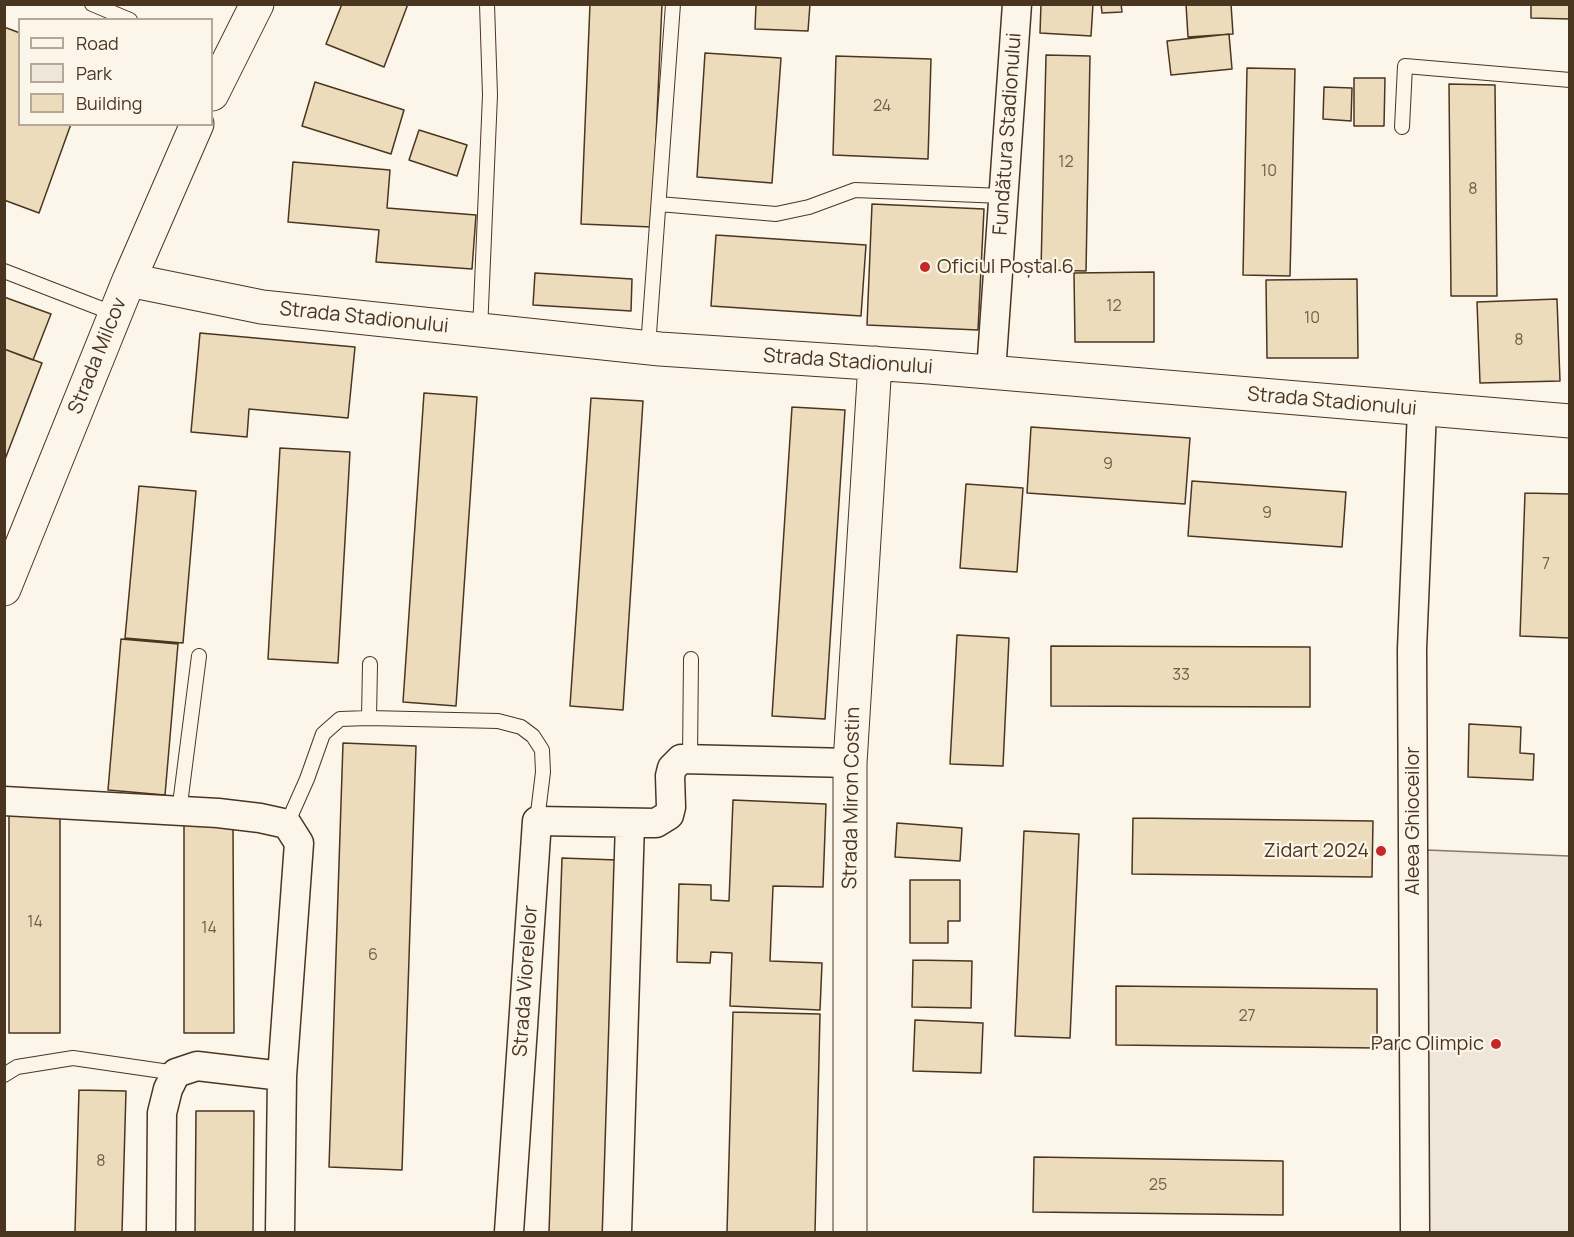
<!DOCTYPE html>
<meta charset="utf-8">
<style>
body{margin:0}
#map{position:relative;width:1574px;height:1237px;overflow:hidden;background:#fbf6e9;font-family:Manrope,sans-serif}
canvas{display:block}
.frame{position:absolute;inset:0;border:6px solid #4a3520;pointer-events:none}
.legend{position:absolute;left:18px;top:18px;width:195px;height:108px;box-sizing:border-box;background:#fbf6e9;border:2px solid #b4a999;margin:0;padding:8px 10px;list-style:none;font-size:18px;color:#4a3520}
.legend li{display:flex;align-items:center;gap:12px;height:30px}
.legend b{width:30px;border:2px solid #b4a999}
</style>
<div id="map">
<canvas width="1574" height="1237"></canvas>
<div class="frame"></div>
<ul class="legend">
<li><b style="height:8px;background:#fbf6e9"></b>Road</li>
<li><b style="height:16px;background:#ede6d9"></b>Park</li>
<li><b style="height:16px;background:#ecdcbc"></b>Building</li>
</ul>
</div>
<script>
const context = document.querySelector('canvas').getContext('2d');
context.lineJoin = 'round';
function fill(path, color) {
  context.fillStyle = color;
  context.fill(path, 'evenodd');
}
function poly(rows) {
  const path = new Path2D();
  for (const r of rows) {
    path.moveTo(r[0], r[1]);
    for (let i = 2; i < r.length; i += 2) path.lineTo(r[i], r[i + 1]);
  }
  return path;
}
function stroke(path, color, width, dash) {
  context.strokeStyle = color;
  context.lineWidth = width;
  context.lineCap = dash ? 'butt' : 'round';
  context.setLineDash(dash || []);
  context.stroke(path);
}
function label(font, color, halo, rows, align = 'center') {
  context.font = font + ' Manrope,sans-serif';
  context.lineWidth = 4.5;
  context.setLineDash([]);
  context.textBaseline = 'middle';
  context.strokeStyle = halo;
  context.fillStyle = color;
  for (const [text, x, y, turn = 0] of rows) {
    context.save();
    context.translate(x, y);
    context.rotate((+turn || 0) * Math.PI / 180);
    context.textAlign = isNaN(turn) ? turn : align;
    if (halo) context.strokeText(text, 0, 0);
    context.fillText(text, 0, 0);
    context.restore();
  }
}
const green = poly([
 [1427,850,1569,856,1569,1232,1416,1232,1427,850]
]);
fill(green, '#ede6d9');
stroke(green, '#887966', 1.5);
const building = poly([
 [342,4,408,4,384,67,326,44,342,4],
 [590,4,662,4,652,227,581,224,590,4],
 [756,4,810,4,808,31,755,29,756,4],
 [1041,4,1093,4,1091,36,1040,33,1041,4],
 [1101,4,1121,4,1122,12,1102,13,1101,4],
 [1186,4,1231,4,1233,34,1188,37,1186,4],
 [1531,4,1570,4,1570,19,1531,18,1531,4],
 [4,27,20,33,20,124,71,124,39,213,4,200,4,27],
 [1229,34,1232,69,1171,75,1167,41,1229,34],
 [705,53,781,58,772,183,697,177,705,53],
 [1046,55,1090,56,1086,271,1041,270,1046,55],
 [836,56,931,59,928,159,833,155,836,56],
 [1247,68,1295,69,1290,276,1243,275,1247,68],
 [1354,78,1385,78,1384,126,1354,126,1354,78],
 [315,82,404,110,391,154,302,126,315,82],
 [1449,84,1495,85,1497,296,1451,296,1449,84],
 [1324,87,1352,88,1351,121,1323,119,1324,87],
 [419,130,467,145,457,176,409,160,419,130],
 [293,162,390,170,387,208,476,215,472,269,376,262,379,230,288,222,293,162],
 [872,204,984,209,978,330,867,325,872,204],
 [716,235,866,245,861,316,711,306,716,235],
 [1154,272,1154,342,1075,342,1074,273,1154,272],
 [535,273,632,279,631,311,533,305,535,273],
 [1357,279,1358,358,1267,358,1266,280,1357,279],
 [4,297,51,314,33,360,4,349,4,297],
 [1557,299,1560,381,1480,383,1477,302,1557,299],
 [200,333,355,347,348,418,249,409,247,437,191,432,200,333],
 [4,349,42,363,4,462,4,349],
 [424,393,477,397,456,706,403,702,424,393],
 [591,398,643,401,623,710,570,706,591,398],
 [792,407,845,410,825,719,772,716,792,407],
 [1031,427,1190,438,1185,504,1027,493,1031,427],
 [280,448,350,452,338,663,268,659,280,448],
 [1192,481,1346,492,1342,547,1188,536,1192,481],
 [966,484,1023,488,1017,572,960,568,966,484],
 [139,486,196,491,183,643,125,638,139,486],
 [1525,493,1570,494,1570,638,1520,636,1525,493],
 [957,635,1009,638,1003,766,950,764,957,635],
 [121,639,178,644,165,795,108,790,121,639],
 [1051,646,1310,647,1310,707,1051,706,1051,646],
 [1469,724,1521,727,1520,753,1534,754,1533,780,1468,777,1469,724],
 [343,743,416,746,402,1170,329,1167,343,743],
 [733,800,826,804,823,887,773,886,770,961,822,963,820,1010,730,1006,732,953,711,952,710,963,677,962,679,884,711,885,711,900,729,901,733,800],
 [9,813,60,814,60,1033,9,1033,9,813],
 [1133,818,1373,821,1372,877,1132,874,1133,818],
 [897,823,962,828,960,861,895,857,897,823],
 [184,825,233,825,234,1033,184,1033,184,825],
 [1024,831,1079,834,1070,1038,1015,1036,1024,831],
 [562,858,617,860,604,1232,549,1232,562,858],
 [910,880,960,880,960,921,948,921,948,943,910,943,910,880],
 [913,960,972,961,971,1008,912,1007,913,960],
 [1116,986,1377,989,1377,1048,1116,1045,1116,986],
 [733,1012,820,1014,815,1232,727,1232,733,1012],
 [915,1020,983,1023,981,1073,913,1071,915,1020],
 [79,1090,126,1091,122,1232,75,1232,79,1090],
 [196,1111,254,1111,253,1232,195,1232,196,1111],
 [1034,1157,1283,1161,1283,1215,1033,1212,1034,1157]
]);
fill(building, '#ecdcbc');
stroke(building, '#4a3520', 1.5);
const lane = poly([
 [92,4,130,20],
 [1402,127,1405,66,1570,80],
 [659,204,776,214,809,207,855,190,1003,196],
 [4,271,115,314],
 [480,331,490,95,487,4],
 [648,347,673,4],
 [369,718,498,721,521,727,533,736,542,750,543,772,537,821],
 [690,757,691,659],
 [179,812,199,656],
 [287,824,307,779,323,734,340,719,369,718,370,664],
 [4,1075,17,1067,73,1058,176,1073]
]);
const street = poly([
 [991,372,1017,4],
 [4,801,218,813,260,818,287,824,299,843,282,1076,280,1232],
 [161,1232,162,1113,168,1089,176,1073,197,1066,282,1076],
 [509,1232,537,821,656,823,669,815,671,807,670,776,672,768,681,759,850,763],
 [617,1232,630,823],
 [1415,1232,1412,649,1422,410]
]);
const secondary = poly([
 [212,94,257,4],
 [129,280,262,307,660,349,929,367,1570,421],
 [4,589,129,280,197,124],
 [850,1232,850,763,875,363]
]);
stroke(lane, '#4a3520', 16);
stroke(street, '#4a3520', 31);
stroke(secondary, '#4a3520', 35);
stroke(lane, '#fbf6e9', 14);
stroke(street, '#fbf6e9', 28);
stroke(secondary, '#fbf6e9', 33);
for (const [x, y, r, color] of [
 [925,267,6,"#c62828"],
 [1381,851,6,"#c62828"],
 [1496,1044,6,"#c62828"]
]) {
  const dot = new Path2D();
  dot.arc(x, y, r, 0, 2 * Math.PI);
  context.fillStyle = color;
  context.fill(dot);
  stroke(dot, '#fbf6e9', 2);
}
label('16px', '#725f47', null, [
 ["24",882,107],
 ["12",1066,163],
 ["10",1269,172],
 ["8",1473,190],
 ["12",1114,307],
 ["10",1312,319],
 ["8",1519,341],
 ["9",1108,465],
 ["9",1267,514],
 ["7",1546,565],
 ["33",1181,676],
 ["14",35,923],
 ["14",209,929],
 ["6",373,956],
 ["27",1247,1017],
 ["8",101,1162],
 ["25",1158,1186]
]);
label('20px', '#4a3520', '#fbf6e9', [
 ["Fundătura Stadionului",1008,134,-86],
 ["Strada Stadionului",364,318,6],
 ["Strada Milcov",98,356,-68],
 ["Strada Stadionului",848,362,4],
 ["Strada Stadionului",1332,402,5],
 ["Strada Miron Costin",852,798,-89],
 ["Aleea Ghioceilor",1413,821,-90],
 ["Strada Viorelelor",526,981,-86]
]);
label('20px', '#4a3520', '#fbf6e9', [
 ["Oficiul Poștal 6",937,267,"left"],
 ["Zidart 2024",1369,851],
 ["Parc Olimpic",1484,1044]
], 'right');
</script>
